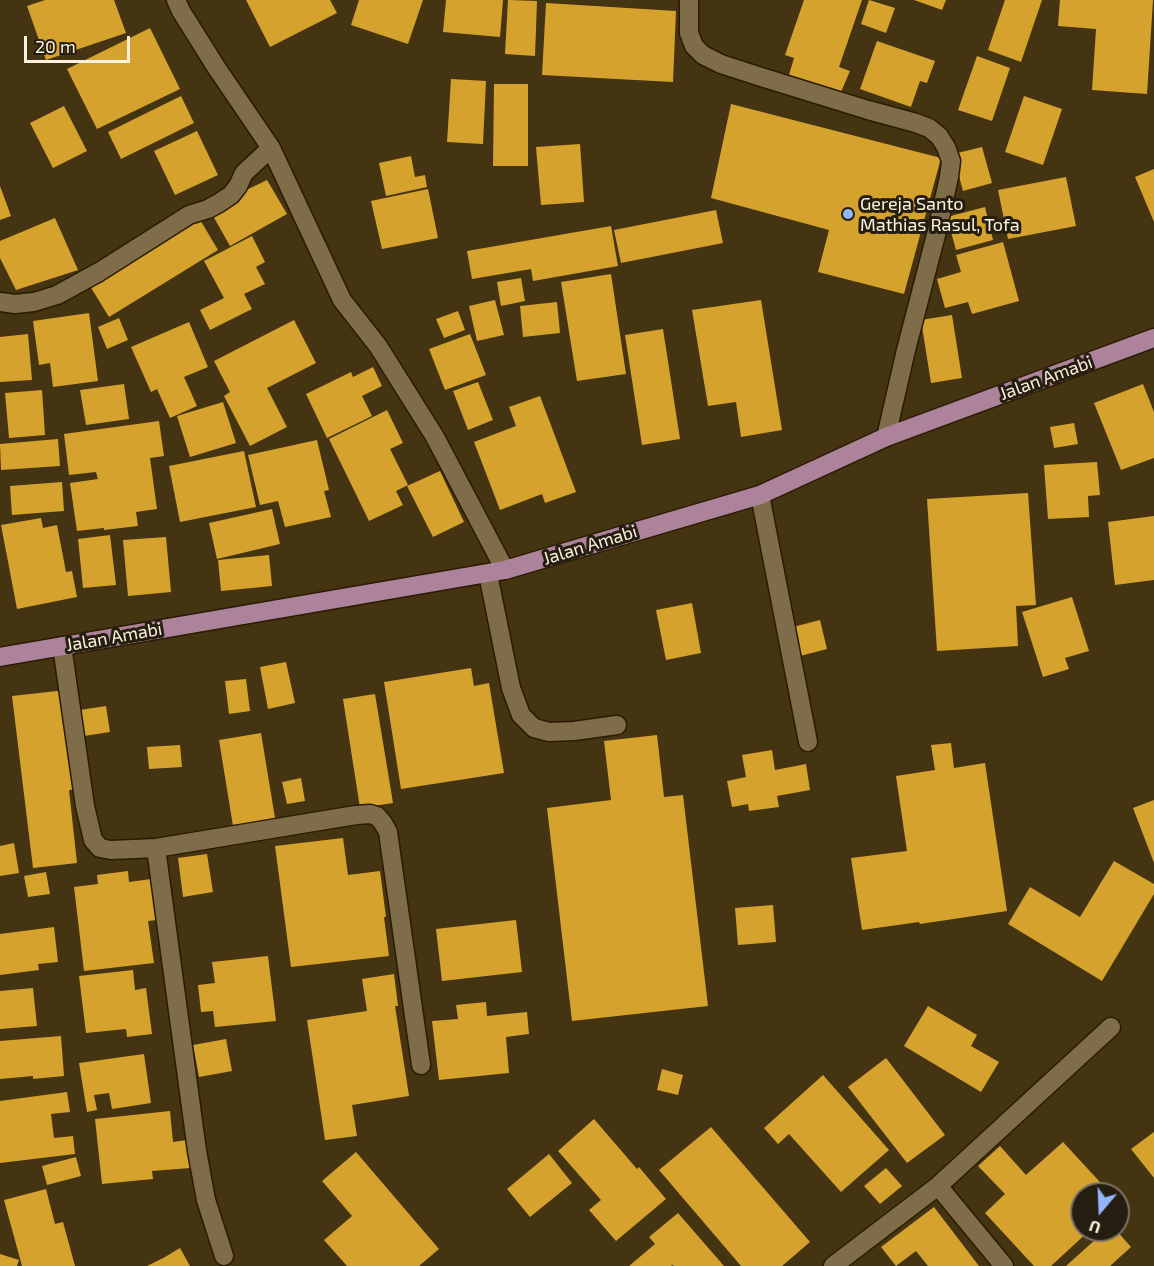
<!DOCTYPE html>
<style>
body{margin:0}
#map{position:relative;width:1154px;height:1266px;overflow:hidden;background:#453411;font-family:"Exo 2",sans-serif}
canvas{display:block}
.north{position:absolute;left:1070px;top:1182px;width:60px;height:60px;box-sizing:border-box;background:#251d0f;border:2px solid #7b7262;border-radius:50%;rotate:199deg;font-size:16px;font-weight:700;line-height:24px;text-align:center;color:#fcf1de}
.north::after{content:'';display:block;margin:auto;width:21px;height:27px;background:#92b7fd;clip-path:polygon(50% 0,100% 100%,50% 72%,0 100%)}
.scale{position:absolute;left:24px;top:36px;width:106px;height:27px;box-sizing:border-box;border:3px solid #fcf1de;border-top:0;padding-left:8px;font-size:18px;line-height:21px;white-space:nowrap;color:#fcf1de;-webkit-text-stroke:4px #251d0f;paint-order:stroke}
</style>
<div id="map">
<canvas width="1154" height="1266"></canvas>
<div class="north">U</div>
<div class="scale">20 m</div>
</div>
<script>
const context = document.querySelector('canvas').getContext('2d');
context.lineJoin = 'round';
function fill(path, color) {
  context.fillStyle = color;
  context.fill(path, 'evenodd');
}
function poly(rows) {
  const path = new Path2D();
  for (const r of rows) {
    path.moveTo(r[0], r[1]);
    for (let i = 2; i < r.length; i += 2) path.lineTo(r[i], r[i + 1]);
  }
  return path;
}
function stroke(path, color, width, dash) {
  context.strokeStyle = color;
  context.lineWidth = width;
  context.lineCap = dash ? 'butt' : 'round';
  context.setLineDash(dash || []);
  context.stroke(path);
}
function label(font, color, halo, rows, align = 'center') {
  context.font = font + ' "Exo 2",sans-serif';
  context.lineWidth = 6;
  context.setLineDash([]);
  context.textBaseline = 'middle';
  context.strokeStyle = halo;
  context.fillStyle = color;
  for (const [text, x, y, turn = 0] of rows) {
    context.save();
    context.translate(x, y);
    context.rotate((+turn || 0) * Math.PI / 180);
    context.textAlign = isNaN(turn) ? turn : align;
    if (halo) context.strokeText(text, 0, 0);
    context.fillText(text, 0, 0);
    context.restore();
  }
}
fill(poly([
 [45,0,114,0,126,33,46,60,27,6],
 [246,0,330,0,337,13,270,47],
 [359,0,423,0,408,44,351,25],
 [446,0,503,0,500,37,443,32],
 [508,0,537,1,535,56,505,54],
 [804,0,862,0,839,67,850,71,841,92,789,75,794,58,785,55],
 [869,0,895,8,886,33,861,24],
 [914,0,946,0,942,10],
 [1005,0,1042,0,1021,62,988,50],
 [1060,0,1153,0,1147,94,1092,90,1096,29,1058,26],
 [546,3,676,11,673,82,542,75],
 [150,28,180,89,97,129,67,69],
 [877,41,935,61,927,83,920,81,911,107,860,89],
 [977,56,1010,68,992,121,958,110],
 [451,79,486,81,483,144,447,142],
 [494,84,528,84,528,166,493,166],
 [181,96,194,123,121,159,108,132],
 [1024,96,1062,109,1043,165,1005,152],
 [731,104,941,158,904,294,818,272,829,230,711,198],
 [64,106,87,151,53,168,30,123],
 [197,131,218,175,175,195,154,151],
 [580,144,584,202,541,205,536,147],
 [982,147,992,183,963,191,953,154],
 [411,156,415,177,425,175,427,187,386,196,379,163],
 [1154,169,1154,222,1135,177],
 [1066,177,1076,226,1008,239,998,190],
 [267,180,287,214,230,246,212,214,228,199],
 [0,186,11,216,0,220],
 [428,189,438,238,382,249,371,201],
 [985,207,993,240,956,250,947,217],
 [716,210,723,243,621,263,614,230],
 [55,218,78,270,16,290,0,258,0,241],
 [199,218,218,250,109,317,90,286],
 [611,226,618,266,533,281,531,269,472,279,467,251],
 [252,236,265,262,256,267,265,284,244,294,252,309,210,330,200,310,224,298,204,261],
 [1003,242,1019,301,972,314,968,302,945,308,937,279,961,272,956,255],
 [611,274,626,374,577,381,561,282],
 [521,278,525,301,501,306,497,282],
 [495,300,504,335,477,341,469,306],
 [761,300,782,430,741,437,736,402,708,406,692,310],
 [557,302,560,333,523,337,520,306],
 [458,311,465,330,444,338,436,319],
 [89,313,98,381,53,387,50,363,39,365,33,321],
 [952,315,962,378,931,383,921,320],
 [119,318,128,340,107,349,98,327],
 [294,320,316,363,267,388,287,427,250,446,224,396,230,392,214,361],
 [189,322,208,367,184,377,197,406,170,418,157,389,151,392,131,347],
 [663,329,680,439,642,445,625,335],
 [28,334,32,380,0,382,0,337],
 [470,334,486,375,445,390,429,349],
 [373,367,382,386,362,396,372,416,327,438,306,394,351,372,353,377],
 [478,382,493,420,468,430,453,391],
 [124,384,129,419,86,425,80,390],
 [1143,384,1154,412,1154,458,1121,470,1094,403],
 [42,390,45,435,9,438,5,393],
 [540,396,576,492,545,503,542,494,500,510,474,442,516,426,509,407],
 [223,402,236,443,190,457,177,416],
 [387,410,403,443,390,449,408,485,396,491,403,505,369,521,329,439],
 [159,421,164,456,150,458,157,509,136,512,138,526,104,530,104,528,77,531,70,483,98,479,96,472,69,475,64,434],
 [1074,423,1078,444,1054,448,1050,427],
 [58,439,60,466,1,470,0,444],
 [317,440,329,490,324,491,331,517,285,527,278,501,260,505,248,455],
 [244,451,256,507,180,522,169,466],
 [1097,462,1100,495,1088,496,1089,517,1048,519,1044,465],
 [440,471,464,522,433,537,407,486],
 [62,482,64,511,12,515,10,486],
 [1028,493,1036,605,1016,606,1018,646,937,651,927,499],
 [272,509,280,544,217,559,209,523],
 [1154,516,1154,580,1115,585,1108,522],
 [41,518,43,528,57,525,66,572,72,571,77,597,17,609,1,525],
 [110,535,116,585,83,588,78,539],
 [166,537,171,592,128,596,123,540],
 [269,555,272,586,221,591,218,560],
 [1072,597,1089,651,1065,658,1069,669,1043,677,1022,612],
 [692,603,701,653,666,660,656,610],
 [820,620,827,649,800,656,793,627],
 [286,662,295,703,268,709,260,667],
 [471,668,474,686,489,683,504,773,401,789,384,682],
 [246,679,250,711,229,714,225,681],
 [66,690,78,789,69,790,77,863,33,868,12,696],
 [375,694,393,803,360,808,343,699],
 [106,706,110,732,84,736,80,710],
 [261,733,275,818,233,826,219,740],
 [657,735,664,797,683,795,708,1006,572,1021,547,808,611,800,604,741],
 [951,743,954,768,985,763,1007,911,920,924,919,922,862,930,851,858,907,851,896,776,935,770,931,745],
 [180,745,182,767,149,769,147,747],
 [772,750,775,770,806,764,810,790,777,796,779,807,749,811,748,804,732,807,727,781,746,777,742,755],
 [301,778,305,801,287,804,282,782],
 [1154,800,1154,863,1133,808],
 [343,838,348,875,380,871,386,917,384,917,389,956,291,967,275,846],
 [14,843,19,873,0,876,0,846],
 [207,854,213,892,183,897,178,858],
 [1114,861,1154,884,1154,894,1102,981,1008,924,1030,887,1080,917],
 [128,871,129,882,151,879,157,920,148,921,154,963,84,971,74,887,98,884,97,875],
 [46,872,50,894,28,897,24,876],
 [773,905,776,942,738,945,735,908],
 [516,920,522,972,442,981,436,929],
 [54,927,58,962,38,964,39,970,0,975,0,934],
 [268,956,276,1021,215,1027,213,1011,201,1012,198,985,215,983,212,962],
 [133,970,135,990,146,988,152,1034,127,1037,126,1029,86,1033,79,976],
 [394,974,398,1006,395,1006,409,1096,352,1105,357,1136,325,1140,307,1020,367,1011,362,979],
 [33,988,37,1026,0,1029,0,991],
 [486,1002,487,1016,527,1012,529,1034,506,1037,509,1073,439,1080,432,1021,458,1019,456,1005],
 [928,1006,977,1035,971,1046,999,1062,981,1092,904,1046],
 [61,1036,64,1076,33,1079,33,1076,0,1079,0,1041],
 [226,1039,232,1071,199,1077,193,1045],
 [144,1054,151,1103,112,1109,109,1093,94,1095,97,1110,87,1112,79,1063],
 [886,1058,945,1135,907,1163,848,1087],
 [662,1069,683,1075,678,1095,657,1090],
 [823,1075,889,1150,841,1192,789,1134,778,1144,764,1128],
 [67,1092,70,1112,51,1114,54,1138,73,1136,75,1154,0,1163,0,1101],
 [170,1111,173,1142,187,1140,190,1168,152,1171,153,1179,102,1184,95,1119],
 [594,1119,637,1169,639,1167,666,1199,616,1241,589,1210,601,1200,558,1151],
 [711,1127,810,1242,782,1266,741,1266,659,1170],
 [1154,1132,1154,1178,1131,1149],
 [1063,1142,1111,1194,1082,1194,1082,1230,1090,1230,1051,1266,1034,1266,985,1213,1005,1194,978,1166,1000,1146,1026,1175],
 [356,1152,439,1249,419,1266,347,1266,324,1240,352,1216,322,1181],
 [549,1154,572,1183,530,1217,507,1189],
 [76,1157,81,1176,47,1185,42,1166],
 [886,1168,902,1186,880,1204,864,1186],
 [46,1189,55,1224,63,1222,75,1266,22,1266,4,1200],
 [934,1207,979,1266,928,1266,916,1251,896,1266,881,1247],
 [678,1213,724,1266,674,1266,673,1265,671,1266,629,1266,655,1244,649,1237],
 [1106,1230,1116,1230,1131,1247,1110,1266,1066,1266],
 [180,1248,190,1266,147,1266,165,1257],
 [0,1254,19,1260,17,1266,0,1266]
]), '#d6a22e');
const lane = poly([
 [760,495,808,742],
 [488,574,511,688,521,715,534,728,549,732,574,731,617,725]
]);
const street = poly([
 [176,0,181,11,216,67,271,148,342,300,378,346,435,437,505,570],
 [689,0,689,33,694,46,703,55,721,64,758,76,868,110,916,123,929,128,939,136,946,147,951,161,949,177,937,231,906,350,886,437],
 [0,302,15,304,34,302,57,295,99,272,189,215,208,209,219,203,231,195,238,186,244,173,271,148],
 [62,646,85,806,93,840,100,848,111,850,156,848,197,1151,206,1200,224,1256],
 [156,848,356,815,370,814,377,816,383,823,388,832,421,1065],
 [938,1186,1004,1266],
 [833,1266,938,1186,1111,1027]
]);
const primary = poly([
 [0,657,505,570,760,495,886,437,1154,338]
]);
stroke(lane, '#291c03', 21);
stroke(street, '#291c03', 21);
stroke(primary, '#291c03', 21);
stroke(lane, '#7f6c49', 18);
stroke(street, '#7f6c49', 18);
stroke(primary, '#ad839c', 18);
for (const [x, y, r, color] of [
 [848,214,6,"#92b7fd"]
]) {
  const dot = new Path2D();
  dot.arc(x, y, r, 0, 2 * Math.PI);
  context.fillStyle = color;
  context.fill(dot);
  stroke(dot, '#251d0f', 2);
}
label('18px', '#fcf1de', '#251d0f', [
 ["Gereja Santo",860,204],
 ["Mathias Rasul, Tofa",860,225]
], 'left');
label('18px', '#fcf1de', '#251d0f', [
 ["Jalan Amabi",1046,378,-20],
 ["Jalan Amabi",590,545,-17],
 ["Jalan Amabi",114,637,-10]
]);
</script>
